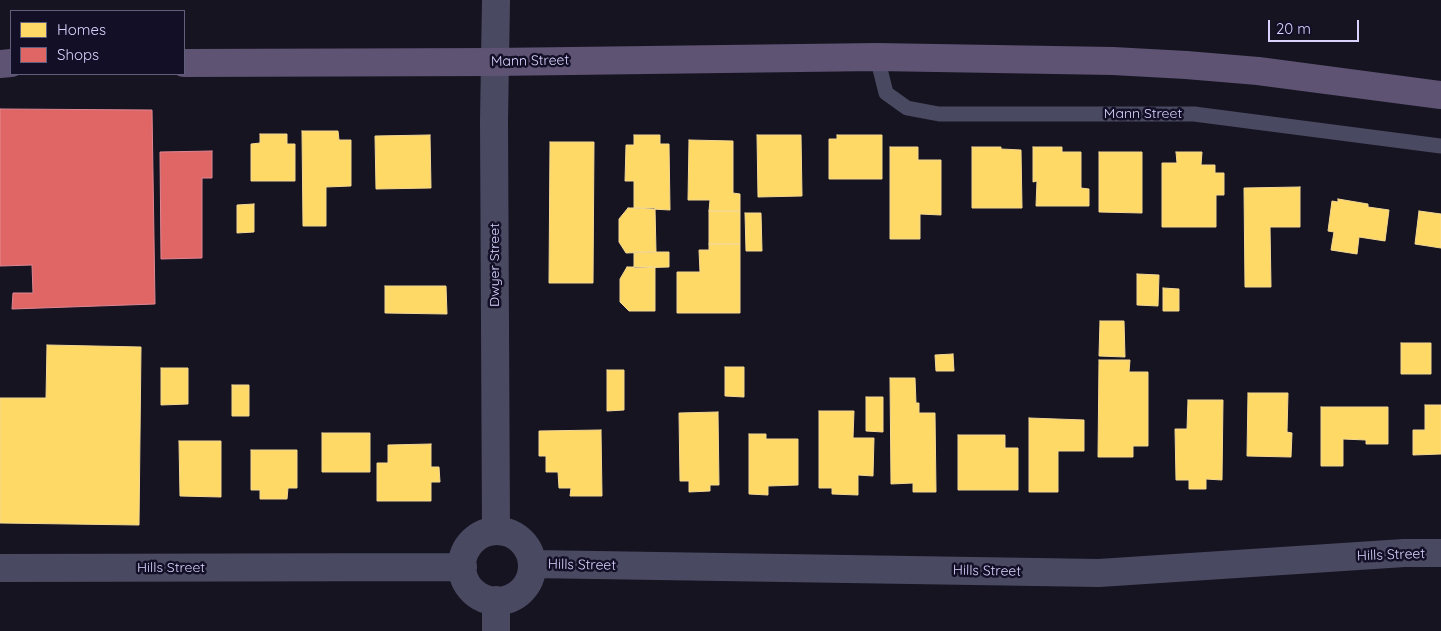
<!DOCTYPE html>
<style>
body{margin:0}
#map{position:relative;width:1441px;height:631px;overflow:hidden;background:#161421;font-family:Quicksand,sans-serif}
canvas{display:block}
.legend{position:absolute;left:10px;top:10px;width:175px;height:65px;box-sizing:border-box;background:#130f26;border:1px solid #625e7d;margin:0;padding:6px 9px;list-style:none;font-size:15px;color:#d9d4ff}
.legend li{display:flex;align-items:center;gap:10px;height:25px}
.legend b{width:25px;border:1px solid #625e7d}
.scale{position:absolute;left:1268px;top:20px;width:91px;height:22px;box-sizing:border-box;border:2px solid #d9d4ff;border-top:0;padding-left:6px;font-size:15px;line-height:18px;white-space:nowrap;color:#d9d4ff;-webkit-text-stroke:4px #130f26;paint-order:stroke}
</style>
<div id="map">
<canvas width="1441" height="631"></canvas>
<ul class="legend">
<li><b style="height:14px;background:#ffd966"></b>Homes</li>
<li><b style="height:14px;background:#e06666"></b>Shops</li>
</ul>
<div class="scale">20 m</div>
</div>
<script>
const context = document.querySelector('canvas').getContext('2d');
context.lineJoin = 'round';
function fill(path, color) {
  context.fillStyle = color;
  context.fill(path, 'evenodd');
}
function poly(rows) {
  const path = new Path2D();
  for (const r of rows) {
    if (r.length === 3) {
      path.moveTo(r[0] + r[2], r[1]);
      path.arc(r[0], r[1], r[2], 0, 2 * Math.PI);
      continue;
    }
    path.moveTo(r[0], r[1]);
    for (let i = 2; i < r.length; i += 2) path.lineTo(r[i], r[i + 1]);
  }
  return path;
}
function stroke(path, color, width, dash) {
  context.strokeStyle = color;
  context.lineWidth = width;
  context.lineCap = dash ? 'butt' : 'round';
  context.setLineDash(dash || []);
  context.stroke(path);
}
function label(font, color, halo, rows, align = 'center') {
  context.font = font + ' Quicksand,sans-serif';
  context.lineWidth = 5;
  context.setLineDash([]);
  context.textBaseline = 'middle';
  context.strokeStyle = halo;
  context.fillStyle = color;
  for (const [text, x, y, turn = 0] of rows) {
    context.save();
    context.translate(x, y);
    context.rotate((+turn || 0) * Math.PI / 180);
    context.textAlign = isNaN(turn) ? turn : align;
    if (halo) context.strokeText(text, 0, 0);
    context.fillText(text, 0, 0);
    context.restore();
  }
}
const homes = poly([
 [302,131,338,131,339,140,351,140,351,186,326,187,326,226,303,226,302,131],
 [260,134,287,134,287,144,295,144,295,181,251,181,251,144,260,143,260,134],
 [430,135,431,188,376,189,375,136,430,135],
 [634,135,660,135,660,144,669,144,670,210,634,208,634,181,625,181,626,145,634,145,634,135],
 [757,135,801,135,802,196,758,197,757,135],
 [837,135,882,135,882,179,829,179,829,139,837,139,837,135],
 [689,140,733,141,733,193,740,194,740,211,709,211,710,200,688,200,689,140],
 [550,142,594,142,593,283,549,283,550,142],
 [890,147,918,147,918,160,941,160,941,215,920,214,920,239,890,239,890,147],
 [972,147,1001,147,1001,149,1021,150,1022,208,972,208,972,147],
 [1033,147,1062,147,1062,152,1081,152,1081,188,1089,189,1089,206,1036,206,1037,181,1033,182,1033,147],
 [1099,152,1142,152,1142,213,1099,212,1099,152],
 [1176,152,1202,152,1201,165,1215,165,1215,173,1224,173,1224,195,1216,195,1216,227,1162,227,1162,163,1177,163,1176,152],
 [1300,187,1300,227,1270,227,1271,287,1245,287,1244,188,1300,187],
 [1338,199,1368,204,1368,207,1389,210,1385,241,1359,237,1357,254,1331,250,1334,232,1328,231,1332,201,1338,202,1338,199],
 [254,204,254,232,237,233,237,205,254,204],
 [628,208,655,208,656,252,626,253,619,242,619,219,628,208],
 [709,211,740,211,740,244,709,244,709,211],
 [1419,211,1441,214,1441,248,1415,244,1419,211],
 [745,213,761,213,762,251,746,251,745,213],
 [709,244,740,244,740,313,677,313,677,272,700,272,699,250,709,250,709,244],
 [634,252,669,252,669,267,634,268,634,252],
 [627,267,655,267,655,311,629,311,620,302,620,279,627,267],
 [1137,274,1159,275,1158,306,1137,305,1137,274],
 [385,286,446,286,447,314,385,313,385,286],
 [1163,288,1179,289,1179,311,1163,311,1163,288],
 [1100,321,1124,321,1125,357,1099,356,1100,321],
 [1401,343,1431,343,1431,374,1401,374,1401,343],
 [47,345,141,347,139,525,0,523,0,398,46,398,47,345],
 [953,354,954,371,936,371,935,355,953,354],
 [1099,360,1130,360,1129,372,1148,372,1148,446,1133,446,1133,457,1098,457,1099,360],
 [725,367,744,367,744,397,725,396,725,367],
 [161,368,188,368,188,404,161,405,161,368],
 [607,370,624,370,624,410,607,411,607,370],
 [890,378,915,378,916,403,919,403,919,413,935,413,936,492,913,492,913,483,891,484,890,378],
 [232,385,249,385,249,416,232,416,232,385],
 [1248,393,1288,393,1287,432,1292,433,1291,457,1247,456,1248,393],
 [866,397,883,397,883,432,866,431,866,397],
 [1188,400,1223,400,1222,480,1206,479,1206,489,1189,489,1189,480,1176,480,1175,429,1187,429,1188,400],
 [1425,405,1441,405,1441,454,1413,455,1413,430,1425,430,1425,405],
 [1321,407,1388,407,1388,444,1366,444,1366,440,1343,439,1343,466,1321,466,1321,407],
 [819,411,854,411,853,438,874,438,873,476,858,475,858,495,832,494,832,488,819,488,819,411],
 [718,412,719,485,710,485,710,491,689,492,689,481,680,481,679,413,718,412],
 [1029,418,1084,420,1084,451,1058,451,1058,492,1029,492,1029,418],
 [601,430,602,496,570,496,571,488,559,488,558,472,546,472,546,456,539,456,539,431,601,430],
 [322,433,370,433,370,472,322,472,322,433],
 [749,434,766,434,766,439,798,439,798,485,768,486,768,495,749,494,749,434],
 [958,435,1005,435,1005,448,1018,448,1018,490,958,490,958,435],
 [179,441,221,441,221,497,180,496,179,441],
 [431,444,431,467,439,467,440,482,431,482,431,501,377,501,377,463,388,463,388,445,431,444],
 [251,450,297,450,297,488,288,488,287,499,260,499,260,490,251,490,251,450]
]);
fill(homes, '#ffd966');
stroke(homes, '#f4d894', 1);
const shops = poly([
 [0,109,152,110,155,304,12,309,13,293,33,293,32,265,0,266,0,109],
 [212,151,212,178,202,178,202,258,161,259,160,152,212,151]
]);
fill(shops, '#e06666');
stroke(shops, '#de8794', 1);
stroke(poly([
 [877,57,886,93,907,108,939,114,1194,114,1441,146]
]), '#4a4962', 15);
stroke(poly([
 [496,0,494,121,496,531],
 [497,566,35],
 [532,564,1099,573,1404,553,1441,553],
 [0,568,463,567],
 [496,631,496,600]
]), '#4a4962', 28);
stroke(poly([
 [184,63,494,62,877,57,1113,61,1186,65,1258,71,1441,95],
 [0,64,11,63]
]), '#5e5373', 28);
label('14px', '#d9d4ff', '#130f26', [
 ["Mann Street",530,61,-1],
 ["Mann Street",1143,114],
 ["Dwyer Street",495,265,-90],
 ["Hills Street",1391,555,-2],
 ["Hills Street",582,565,1],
 ["Hills Street",171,568],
 ["Hills Street",987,571,1]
]);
</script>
